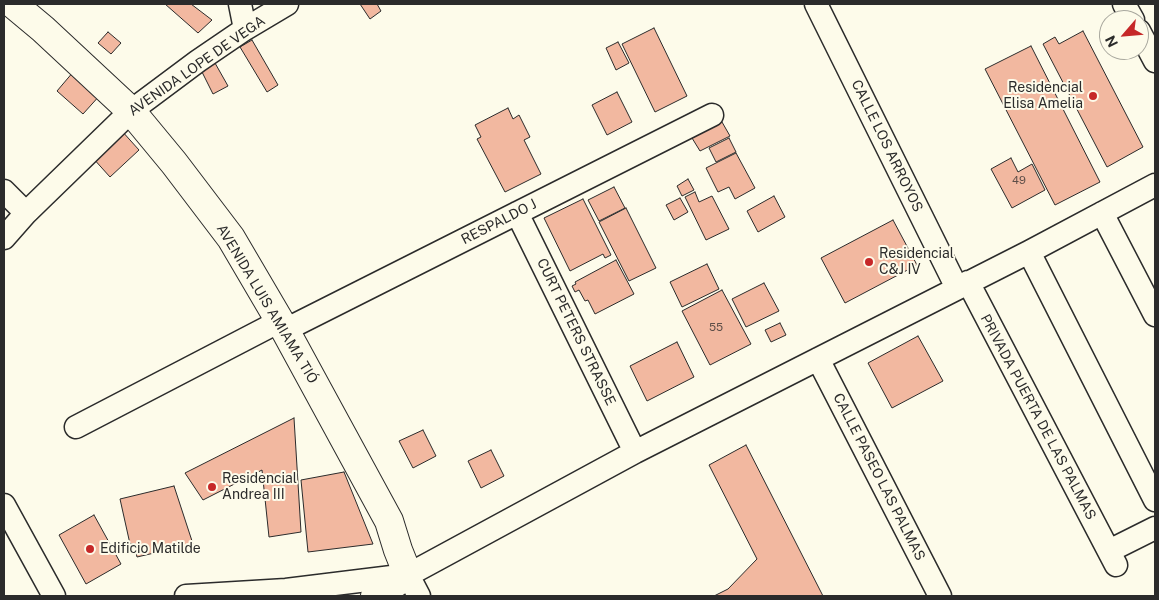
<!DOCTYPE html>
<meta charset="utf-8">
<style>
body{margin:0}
#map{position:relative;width:1159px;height:600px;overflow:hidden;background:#fdfbea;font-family:"Public Sans",sans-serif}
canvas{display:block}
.frame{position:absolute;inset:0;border:5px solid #2b2b2b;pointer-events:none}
.north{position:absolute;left:1099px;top:10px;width:50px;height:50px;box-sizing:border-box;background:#fdfbea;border:1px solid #a9a89e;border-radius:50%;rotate:243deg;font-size:14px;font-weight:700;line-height:20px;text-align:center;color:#2b2b2b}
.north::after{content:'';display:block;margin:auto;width:18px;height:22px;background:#c62828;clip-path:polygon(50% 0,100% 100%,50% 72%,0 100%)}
</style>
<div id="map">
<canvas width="1159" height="600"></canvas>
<div class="frame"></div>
<div class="north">N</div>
</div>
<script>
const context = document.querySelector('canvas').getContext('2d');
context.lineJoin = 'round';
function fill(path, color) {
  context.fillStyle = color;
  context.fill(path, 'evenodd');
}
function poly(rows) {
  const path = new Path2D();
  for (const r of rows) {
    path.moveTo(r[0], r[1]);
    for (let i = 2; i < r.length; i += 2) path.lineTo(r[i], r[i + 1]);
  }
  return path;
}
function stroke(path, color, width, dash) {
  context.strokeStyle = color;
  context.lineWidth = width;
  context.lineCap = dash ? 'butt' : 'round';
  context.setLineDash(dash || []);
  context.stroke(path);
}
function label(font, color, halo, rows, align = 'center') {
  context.font = font + ' "Public Sans",sans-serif';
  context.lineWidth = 4;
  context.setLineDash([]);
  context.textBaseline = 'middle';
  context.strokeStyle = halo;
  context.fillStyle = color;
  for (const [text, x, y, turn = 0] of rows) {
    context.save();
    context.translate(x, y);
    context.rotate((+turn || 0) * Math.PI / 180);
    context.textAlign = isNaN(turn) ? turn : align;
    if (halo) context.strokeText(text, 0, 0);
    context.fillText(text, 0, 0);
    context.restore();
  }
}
const building = poly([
 [165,4,191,4,212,20,198,33,165,4],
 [360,4,377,4,381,11,370,19,360,4],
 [654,28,687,96,655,112,622,44,654,28],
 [1083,31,1143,147,1107,167,1043,44,1055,37,1059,44,1083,31],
 [108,32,121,43,111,54,98,43,108,32],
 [252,40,278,85,267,92,240,47,252,40],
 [618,42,629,63,616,70,606,48,618,42],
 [1031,46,1100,182,1055,205,985,69,1031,46],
 [215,63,228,86,213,94,201,70,215,63],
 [74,71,101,94,83,114,57,91,74,71],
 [617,92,632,122,607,135,592,105,617,92],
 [508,108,513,119,519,115,530,137,524,140,541,174,505,192,477,139,481,137,475,125,508,108],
 [722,122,730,136,700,151,692,138,722,122],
 [121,130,139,150,110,177,92,157,121,130],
 [729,138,736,152,716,162,709,148,729,138],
 [736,153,755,188,735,199,729,187,718,192,706,168,736,153],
 [1011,158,1018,172,1032,164,1045,190,1012,208,991,169,1011,158],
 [688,179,694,190,682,196,677,186,688,179],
 [614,187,625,208,599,221,588,200,614,187],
 [695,192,699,202,712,196,729,229,706,240,685,197,695,192],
 [774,196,785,217,758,232,747,211,774,196],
 [680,198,688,212,674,220,666,205,680,198],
 [583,199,611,255,605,258,603,254,570,271,544,218,583,199],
 [626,208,656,268,629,281,599,222,626,208],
 [893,220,917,265,845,303,821,258,893,220],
 [616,260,634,294,595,314,588,300,585,301,579,290,575,292,572,286,576,284,575,282,616,260],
 [707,264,719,289,682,307,670,282,707,264],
 [764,283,779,311,746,327,732,299,764,283],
 [722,290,751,344,710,365,682,311,722,290],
 [780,323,786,335,771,342,765,330,780,323],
 [918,336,943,381,892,408,868,363,918,336],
 [677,342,694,377,647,401,630,366,677,342],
 [294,418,301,532,269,537,262,470,203,500,185,473,294,418],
 [423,430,436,456,413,468,399,441,423,430],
 [746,445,823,596,714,596,728,589,757,559,709,465,746,445],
 [491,450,504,476,481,488,468,461,491,450],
 [344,472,373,544,308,552,301,480,344,472],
 [174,486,193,544,137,557,134,544,130,544,120,499,174,486],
 [94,515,121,564,86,584,59,535,94,515]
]);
fill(building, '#f2b8a0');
stroke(building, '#2b2b2b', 1);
const minor = poly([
 [240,4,245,29],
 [816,4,957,288],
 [1124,4,1133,20],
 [1139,31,1155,61],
 [4,191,26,213],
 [517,213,635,452],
 [1102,213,1155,315],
 [4,238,26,213,131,111,198,61,245,29,287,4],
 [1029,252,1155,500],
 [968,282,1116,565],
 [285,330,712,115],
 [818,359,940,596],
 [76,427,280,321],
 [4,505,54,596],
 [1109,551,1155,528],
 [408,575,419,596],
 [186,596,286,590,408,575,635,452,1029,252,1155,185]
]);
const major = poly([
 [13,4,43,29,131,111,174,163,231,238,285,330,389,521,398,550,408,575,375,596]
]);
stroke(minor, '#2b2b2b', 25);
stroke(major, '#2b2b2b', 30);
stroke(minor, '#fdfbea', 22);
stroke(major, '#fdfbea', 28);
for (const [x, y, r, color] of [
 [1093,96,5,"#c62828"],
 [869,262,5,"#c62828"],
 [212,487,5,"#c62828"],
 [90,549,5,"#c62828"]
]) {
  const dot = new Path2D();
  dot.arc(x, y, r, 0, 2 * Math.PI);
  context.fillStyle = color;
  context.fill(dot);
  stroke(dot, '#fdfbea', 2);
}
label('11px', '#5d4e48', null, [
 ["49",1019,181],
 ["55",716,328]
]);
label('14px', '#2b2b2b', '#fdfbea', [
 ["AVENIDA LOPE DE VEGA",197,66,-35],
 ["CALLE LOS ARROYOS",887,146,64],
 ["RESPALDO J",499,222,-27],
 ["AVENIDA LUIS AMIAMA TIÓ",267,304,59],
 ["CURT PETERS STRASSE",576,332,64],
 ["PRIVADA PUERTA DE LAS PALMAS",1038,417,62],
 ["CALLE PASEO LAS PALMAS",879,477,63]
]);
label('14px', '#2b2b2b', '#fdfbea', [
 ["Residencial",1083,88,"right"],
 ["Elisa Amelia",1083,104,"right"],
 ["Residencial",879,254],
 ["C&J IV",879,270],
 ["Residencial",222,479],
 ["Andrea III",222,495],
 ["Edificio Matilde",100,549]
], 'left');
</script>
